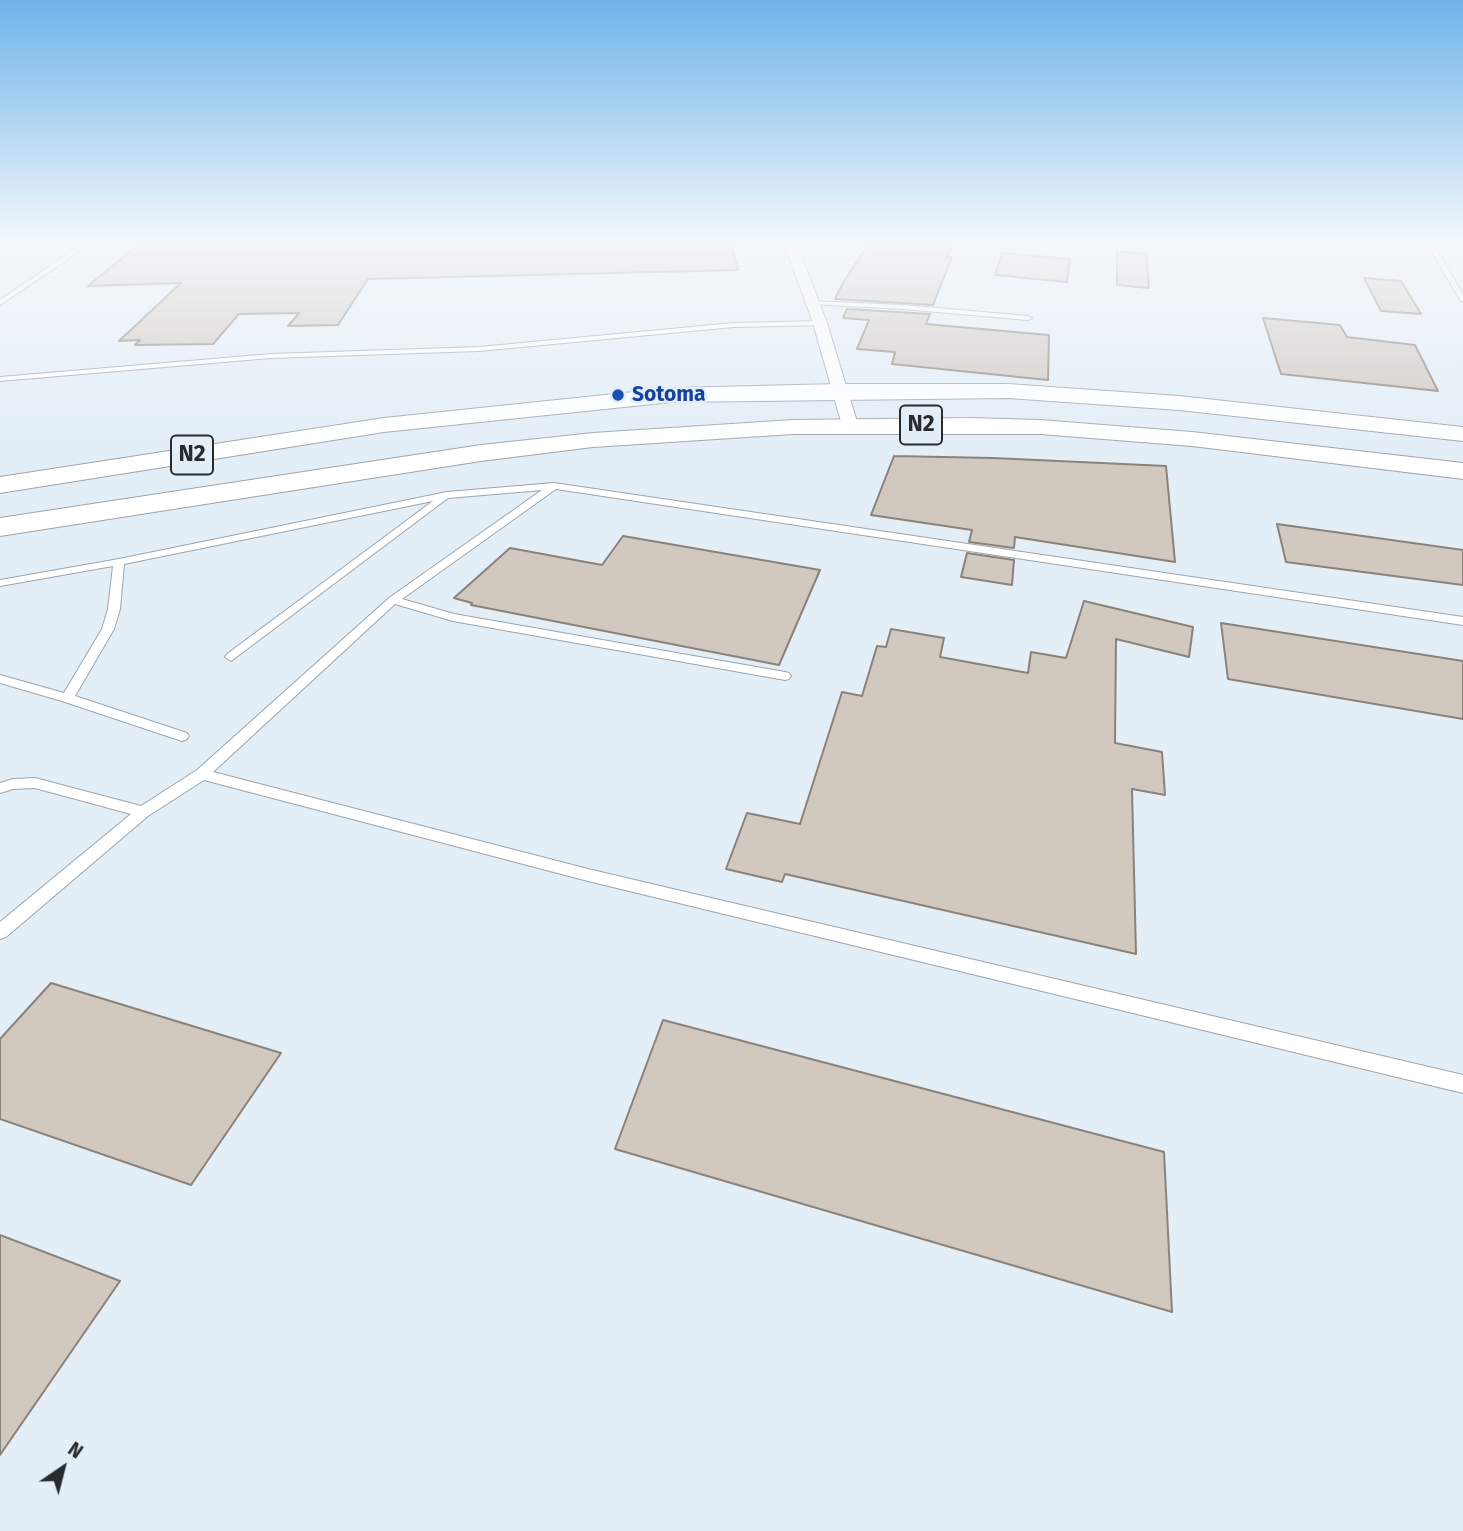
<!DOCTYPE html>
<style>
body{margin:0}
#map{position:relative;width:1463px;height:1531px;overflow:hidden;background:#e4eef7;font-family:"Fira Sans",sans-serif}
canvas{display:block}
.north{position:absolute;left:28px;top:1433px;width:70px;height:70px;-webkit-text-stroke:5px #e4eef7;paint-order:stroke;rotate:35deg;font-size:19px;font-weight:700;line-height:28px;text-align:center;color:#282b2e}
.north::after{content:'';display:block;margin:auto;width:24px;height:32px;background:#282b2e;clip-path:polygon(50% 0,100% 100%,50% 72%,0 100%)}
</style>
<div id="map">
<canvas width="1463" height="1531"></canvas>
<div class="north">N</div>
</div>
<script>
const context = document.querySelector('canvas').getContext('2d');
context.lineJoin = 'round';
function fill(path, color) {
  context.fillStyle = color;
  context.fill(path, 'evenodd');
}
function poly(rows) {
  const path = new Path2D();
  for (const r of rows) {
    path.moveTo(r[0], r[1]);
    for (let i = 2; i < r.length; i += 2) path.lineTo(r[i], r[i + 1]);
  }
  return path;
}
function stroke(path, color, width, dash) {
  context.strokeStyle = color;
  context.lineWidth = width;
  context.lineCap = dash ? 'butt' : 'round';
  context.setLineDash(dash || []);
  context.stroke(path);
}
function label(font, color, halo, rows, align = 'center') {
  context.font = font + ' "Fira Sans",sans-serif';
  context.lineWidth = 5;
  context.setLineDash([]);
  context.textBaseline = 'middle';
  context.strokeStyle = halo;
  context.fillStyle = color;
  for (const [text, x, y, turn = 0] of rows) {
    context.save();
    context.translate(x, y);
    context.rotate((+turn || 0) * Math.PI / 180);
    context.textAlign = isNaN(turn) ? turn : align;
    if (halo) context.strokeText(text, 0, 0);
    context.fillText(text, 0, 0);
    context.restore();
  }
}
const building = poly([
 [144,240,423,240,421,243,730,240,738,270,368,279,338,325,288,326,299,313,239,314,213,344,135,345,140,340,119,341,181,283,88,286,144,240],
 [871,240,956,240,947,257,952,257,933,305,835,299,843,283,871,240],
 [1117,251,1146,254,1149,288,1117,285,1117,251],
 [1002,253,1070,259,1067,282,995,275,1002,253],
 [1364,278,1401,281,1421,314,1381,311,1364,278],
 [847,309,930,314,926,324,1049,335,1048,380,892,364,895,352,857,349,869,320,843,318,847,309],
 [1263,318,1340,325,1347,337,1415,345,1438,391,1281,374,1263,318],
 [894,456,993,458,1166,466,1175,562,1015,537,1014,548,969,542,972,530,871,515,894,456],
 [1277,524,1463,550,1463,585,1286,562,1277,524],
 [623,536,820,570,779,665,471,605,472,603,454,598,510,548,602,565,623,536],
 [967,553,1014,560,1012,585,961,577,967,553],
 [1084,601,1193,627,1189,657,1116,639,1115,743,1162,752,1165,795,1132,789,1136,954,785,874,782,882,726,869,747,813,800,824,842,692,862,696,877,646,886,647,891,629,944,638,940,657,1028,673,1031,652,1066,658,1084,601],
 [1221,623,1463,661,1463,719,1228,679,1221,623],
 [51,983,281,1053,191,1185,0,1119,0,1039,51,983],
 [663,1020,1164,1152,1172,1312,615,1149,663,1020],
 [0,1235,120,1281,0,1455,0,1235]
]);
fill(building, '#d1c8bf');
stroke(building, '#8b827a', 2);
const service = poly([
 [88,240,96,240,0,305,0,300,88,240],
 [1425,240,1431,240,1463,294,1463,302,1460,300,1425,240],
 [812,301,903,305,1028,316,1032,318,1028,320,903,309,810,304,812,301],
 [820,321,823,321,823,325,734,327,479,351,271,358,0,381,0,377,271,354,479,347,734,323,820,321],
 [554,483,1463,617,1463,625,556,489,402,599,454,614,785,672,789,673,791,676,789,679,785,680,453,621,395,604,213,772,588,869,1463,1075,1463,1093,588,881,204,780,148,816,6,937,0,939,0,922,131,814,35,788,13,789,0,793,0,783,13,779,35,778,141,806,197,770,389,598,542,490,448,498,231,661,225,657,227,654,433,501,124,564,120,609,114,629,75,696,187,733,189,736,187,739,182,741,62,701,0,683,0,675,64,693,102,629,108,609,113,566,0,586,0,580,119,559,447,492,554,483]
]);
const minor = poly([
 [783,240,795,240,827,323,858,425,856,429,844,429,842,425,813,323,783,240]
]);
const trunk = poly([
 [839,384,1008,384,1179,396,1463,427,1463,441,1179,410,1008,398,672,402,384,432,0,493,0,477,384,418,672,388,839,384],
 [969,418,1040,420,1192,432,1463,463,1463,479,1192,446,1040,434,793,434,593,447,481,461,0,536,0,518,481,445,593,433,793,420,969,418]
]);
stroke(service, '#9ca5ad', 2);
stroke(minor, '#9ca5ad', 2);
stroke(trunk, '#9ca5ad', 2);
fill(service, '#fff');
fill(minor, '#fff');
fill(trunk, '#fff');
const sky = context.createLinearGradient(0, 0, 0, 455);
sky.addColorStop(0, '#6eb4ea');
sky.addColorStop(0.53, '#f3f7fb');
sky.addColorStop(1, '#f3f7fb00');
context.fillStyle = sky;
context.fillRect(0, 0, 1463, 455);
for (const [x, y, r, color] of [
 [618,395,7,"#1a4fb4"]
]) {
  const dot = new Path2D();
  dot.arc(x, y, r, 0, 2 * Math.PI);
  context.fillStyle = color;
  context.fill(dot);
  stroke(dot, '#e4eef7', 2.5);
}
label('bold 21px', '#164399', '#e4eef7', [
 ["Sotoma",632,395]
], 'left');
for (const [x, y, w] of [
 [921,425,42],
 [192,455,42]
]) {
  const box = new Path2D();
  box.roundRect(x - w / 2, y - 19.5, w, 39, 5);
  context.fillStyle = '#e4eef7';
  context.fill(box);
  stroke(box, '#282b2e', 2);
}
label('bold 23px', '#282b2e', null, [
 ["N2",921,425],
 ["N2",192,455]
]);
</script>
